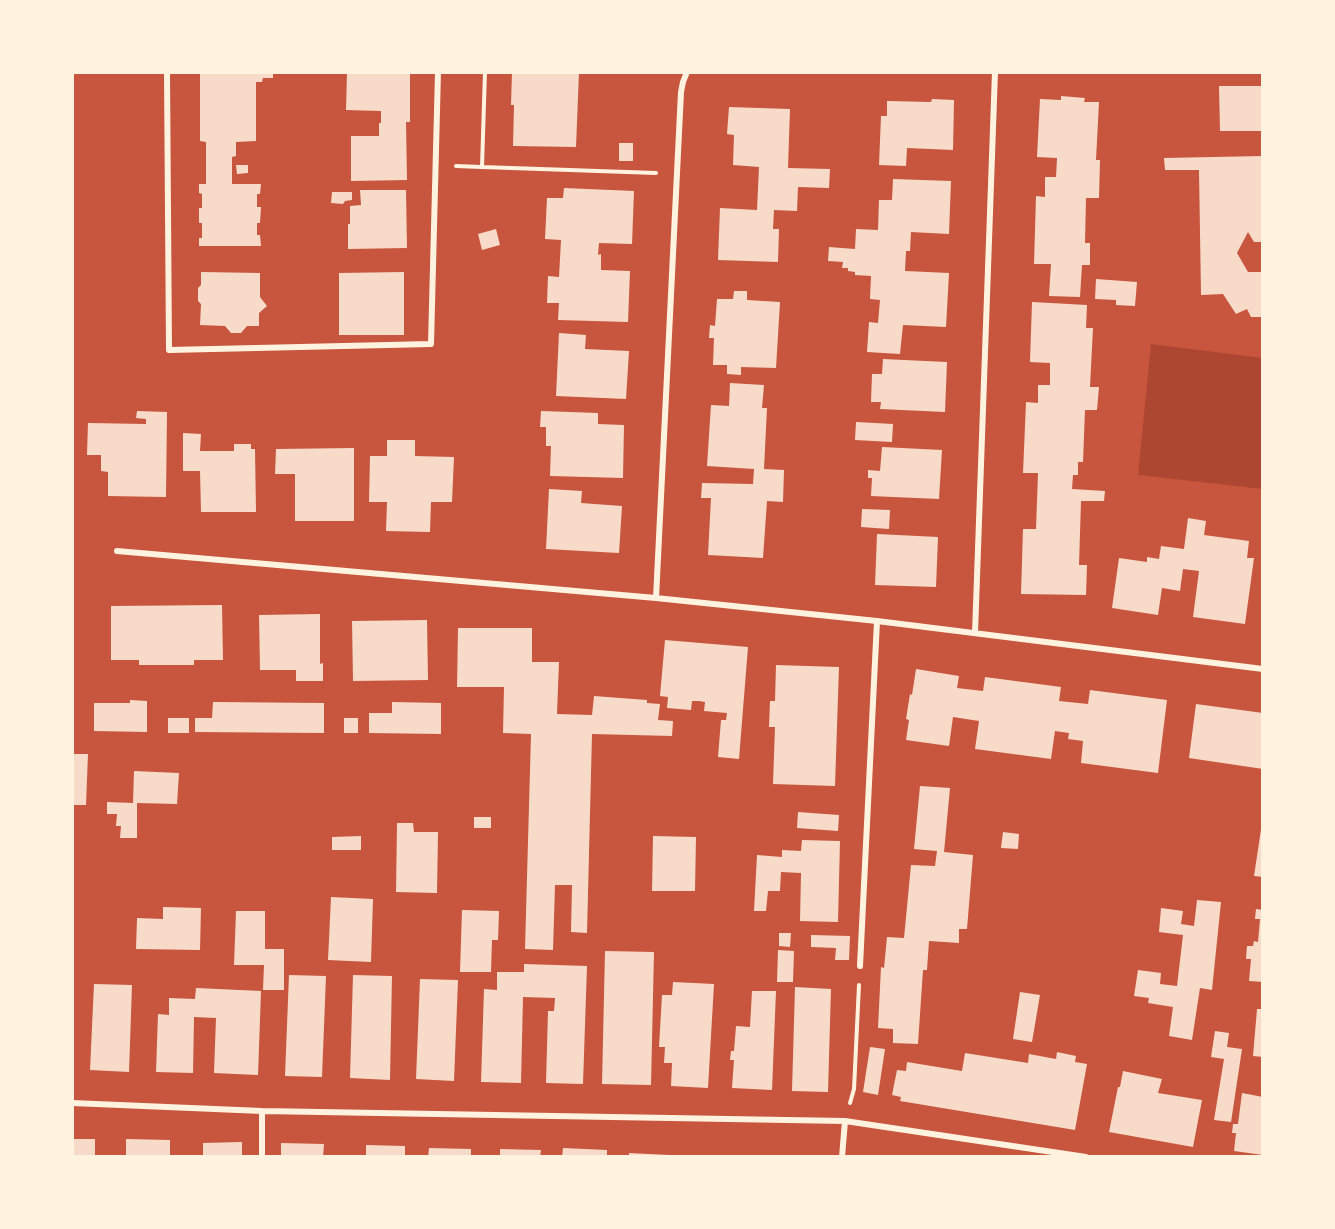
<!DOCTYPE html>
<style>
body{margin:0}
#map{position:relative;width:1335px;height:1229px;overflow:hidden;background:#c8553d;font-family:"Fira Sans Condensed",sans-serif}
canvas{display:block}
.frame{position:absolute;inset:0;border:74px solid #fff3e0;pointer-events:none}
</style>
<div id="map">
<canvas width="1335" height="1229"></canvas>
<div class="frame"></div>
</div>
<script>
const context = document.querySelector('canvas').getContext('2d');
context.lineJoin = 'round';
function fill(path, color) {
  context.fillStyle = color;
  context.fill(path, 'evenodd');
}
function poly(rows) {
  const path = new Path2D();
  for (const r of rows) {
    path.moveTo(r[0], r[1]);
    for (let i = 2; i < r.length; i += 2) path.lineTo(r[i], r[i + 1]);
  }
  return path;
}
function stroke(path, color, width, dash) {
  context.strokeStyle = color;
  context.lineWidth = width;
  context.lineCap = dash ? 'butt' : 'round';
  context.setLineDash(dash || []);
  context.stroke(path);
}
fill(poly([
 [1151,344,1263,358,1263,489,1138,475]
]), '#ae4732');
fill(poly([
 [200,72,273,72,273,78,263,78,262,82,256,82,256,141,236,142,236,156,232,157,232,184,261,184,260,194,257,194,257,207,261,207,260,223,257,223,257,235,260,235,261,246,199,246,199,238,202,238,202,223,199,223,199,208,202,208,202,194,199,193,199,184,206,184,206,142,200,141],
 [347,72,410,72,410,122,406,122,407,180,351,181,351,136,379,136,379,123,381,123,381,111,346,110],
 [512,72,579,72,576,147,513,146,514,105,511,105],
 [1219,86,1263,86,1263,131,1220,131],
 [1061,96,1085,98,1084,102,1099,102,1096,160,1100,160,1099,198,1086,198,1085,243,1090,243,1090,265,1082,265,1080,297,1049,296,1051,264,1034,264,1036,196,1045,197,1045,177,1056,177,1057,158,1037,157,1040,99,1061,100],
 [932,99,954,100,953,150,907,148,906,166,879,165,881,116,887,116,887,101,931,102],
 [729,107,790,109,788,168,830,169,829,188,798,187,797,211,774,210,773,229,779,229,778,262,718,260,720,208,757,210,759,167,733,165,734,135,727,134],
 [619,143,633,143,633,161,619,161],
 [1263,156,1263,242,1254,242,1248,232,1237,253,1248,272,1263,272,1263,317,1251,317,1247,309,1236,314,1223,294,1201,295,1199,170,1165,170,1164,158],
 [236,165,248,165,248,173,237,174],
 [893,179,951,181,949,234,911,232,910,251,906,251,905,271,949,273,946,327,903,325,900,354,867,352,869,322,878,323,880,300,870,299,871,276,855,275,855,272,848,271,848,268,842,268,843,262,828,261,829,247,855,249,856,229,878,230,879,200,892,200],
 [564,188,634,191,632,244,599,243,598,255,601,254,601,270,630,271,628,322,558,320,559,303,547,303,548,276,559,277,561,240,545,239,547,198,563,198],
 [360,190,406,190,407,248,348,249,348,224,350,224,350,206,361,205],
 [332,192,352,192,352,200,345,201,343,204,331,203],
 [496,229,500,245,482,250,478,234],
 [201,272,260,273,260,297,267,306,259,313,259,326,247,326,241,333,231,333,225,326,200,325,201,304,198,301,198,288,201,285],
 [404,272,404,335,339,335,339,273],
 [1096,279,1137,282,1135,306,1116,305,1116,300,1095,299],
 [734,291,747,291,747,300,780,302,776,368,741,367,741,375,727,374,727,365,713,365,714,338,709,338,710,325,715,326,717,299,733,299],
 [1032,302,1087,305,1086,328,1093,328,1090,387,1099,387,1097,410,1085,410,1083,462,1078,462,1078,475,1073,475,1072,489,1105,491,1104,501,1081,501,1079,565,1087,565,1086,595,1021,594,1023,529,1036,529,1038,473,1023,473,1026,402,1038,403,1038,385,1050,385,1050,363,1030,362],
 [559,333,586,335,585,349,629,351,626,399,556,396],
 [883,359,947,362,945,412,880,409,881,402,871,402,872,374,882,374],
 [730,383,764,385,762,408,767,408,764,469,784,470,783,502,767,501,763,558,708,555,711,498,701,498,702,483,753,484,754,469,707,466,711,405,729,406],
 [137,411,167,412,166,497,108,496,108,472,101,471,101,455,87,455,88,423,146,424,146,419,136,418],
 [541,411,598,413,598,424,624,425,623,478,550,476,551,446,546,446,546,427,540,427],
 [856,422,893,424,892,442,855,440],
 [183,433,201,434,200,451,234,451,234,444,251,444,251,449,255,449,256,512,201,512,200,471,183,471],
 [387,440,415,440,415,456,454,457,452,502,431,502,430,532,386,531,387,502,369,502,370,456,387,456],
 [882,447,942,450,939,499,871,496,872,478,868,478,868,470,880,471],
 [354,448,354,521,295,521,295,474,275,474,276,449],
 [549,489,582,491,581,503,622,506,619,553,546,549],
 [862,509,890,510,889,529,861,527],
 [1188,518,1206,521,1204,535,1249,541,1247,558,1254,558,1245,624,1193,617,1199,571,1183,569,1180,591,1162,588,1158,615,1112,608,1119,558,1147,562,1147,557,1159,559,1161,546,1184,549],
 [877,534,938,537,936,587,875,585],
 [222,605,223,660,194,660,194,665,139,665,139,660,111,660,111,606],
 [320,614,320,664,323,663,323,681,296,681,296,670,260,670,259,615],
 [427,620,428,680,353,681,352,621],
 [458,628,532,628,532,662,559,662,557,714,592,715,594,696,647,700,647,703,660,704,658,720,673,721,672,736,592,734,587,933,571,932,572,885,555,885,553,950,525,949,531,734,503,733,504,687,457,687],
 [665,640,748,647,739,759,718,757,721,720,726,720,727,713,704,711,705,702,699,701,692,701,691,710,667,708,668,697,660,696],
 [776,665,839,667,835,786,773,784,775,727,769,727,770,701,775,701],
 [916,669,959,676,957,688,983,691,985,677,1061,687,1059,701,1088,704,1090,690,1167,700,1158,773,1081,763,1083,741,1068,739,1069,733,1055,731,1051,759,975,749,979,721,953,717,949,746,906,740,909,720,906,719,910,694,912,695],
 [130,700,147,701,147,732,94,731,94,703,130,703],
 [213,702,324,703,324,733,195,732,195,718,212,718],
 [392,702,441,703,441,734,369,733,369,713,392,713],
 [1196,704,1263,713,1263,769,1189,758],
 [168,718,189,718,189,733,168,733],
 [344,718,358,718,358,733,344,733],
 [72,754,88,754,86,805,72,805],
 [134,771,179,773,177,804,137,803,137,838,120,838,121,826,116,826,117,814,107,814,107,802,133,803],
 [920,786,950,788,944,852,973,855,967,929,959,929,959,943,929,941,927,970,923,970,918,1044,893,1043,893,1029,878,1028,881,967,884,968,887,937,904,938,911,865,935,866,937,851,914,849],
 [798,812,839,815,838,831,797,828],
 [474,817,491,817,491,828,474,828],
 [397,823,413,823,414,832,438,832,437,893,396,892],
 [1262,823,1263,823,1263,877,1254,876],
 [1003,832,1019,834,1018,849,1001,848],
 [361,836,361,850,332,850,332,837],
 [653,836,696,837,695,891,652,891],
 [802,840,840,841,838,922,800,921,801,873,781,872,780,891,768,891,766,911,754,911,757,855,782,857,782,850,801,851],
 [331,897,373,899,371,962,328,960],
 [1197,900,1221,902,1212,990,1200,988,1192,1040,1169,1036,1173,1007,1148,1003,1149,998,1134,996,1138,970,1161,973,1160,984,1177,986,1183,935,1159,932,1161,908,1183,911,1181,924,1194,926],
 [163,907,201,908,200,950,136,949,137,918,163,919],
 [1256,909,1263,910,1263,982,1249,981,1251,959,1246,959,1247,946,1253,946,1254,941,1258,942,1260,919,1255,919],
 [462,910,499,911,498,940,492,940,491,972,460,972],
 [236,911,265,911,265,949,284,949,284,990,263,990,264,965,234,965],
 [779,933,791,933,790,947,779,946],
 [811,935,850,936,849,960,835,960,836,948,811,947],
 [778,950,794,951,793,982,777,982],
 [605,951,654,952,651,1085,602,1084],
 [524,964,587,966,583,1084,546,1083,548,1011,554,1011,555,998,523,997,521,1083,481,1082,484,989,497,990,497,972,524,972],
 [289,975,326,976,322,1077,285,1076],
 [353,975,392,976,390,1080,350,1078],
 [420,979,458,980,454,1081,416,1079],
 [673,982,714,984,708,1088,671,1086,672,1063,664,1063,665,1047,659,1047,662,995,672,995],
 [94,984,132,985,129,1072,90,1070],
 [795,987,831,989,828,1092,792,1091],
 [196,988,261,991,258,1075,214,1073,216,1018,194,1017,193,1073,156,1072,158,1014,169,1015,169,998,195,999],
 [752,991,776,991,772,1090,732,1088,734,1060,730,1060,731,1051,734,1051,736,1026,750,1027],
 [1020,992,1040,995,1032,1042,1013,1039],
 [1257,1009,1263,1009,1263,1057,1253,1056],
 [1215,1031,1229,1033,1227,1047,1242,1049,1231,1122,1214,1120,1224,1059,1211,1057],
 [870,1047,885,1049,878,1095,863,1092],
 [1057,1052,1076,1056,1075,1062,1087,1064,1075,1130,900,1101,901,1097,892,1095,897,1070,906,1071,907,1062,962,1071,965,1053,1028,1063,1029,1054,1056,1059],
 [1123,1071,1162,1079,1158,1093,1202,1100,1193,1147,1109,1132,1118,1087,1120,1087],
 [1242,1093,1263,1097,1263,1155,1234,1151,1236,1133,1232,1133,1233,1124,1238,1124],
 [72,1139,95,1139,95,1157,72,1157],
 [126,1139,170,1140,170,1157,126,1157],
 [242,1142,242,1157,203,1157,203,1143],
 [281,1143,324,1144,323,1157,281,1157],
 [366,1145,405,1146,405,1157,366,1157],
 [429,1148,471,1149,471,1157,428,1157],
 [563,1148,607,1150,607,1157,562,1157],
 [500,1149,541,1150,540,1157,500,1157],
 [629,1153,670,1155,670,1157,629,1157]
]), '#f7dbc8');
stroke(poly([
 [485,72,482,167,656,173],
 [456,166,482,167],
 [850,1103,854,1089,859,985]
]), '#fff3e0', 4);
stroke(poly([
 [167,72,169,350,431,344,438,72],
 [117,551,656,598,877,621,1263,669],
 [656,598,681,92,683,82,687,72],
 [975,633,995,72],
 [860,966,877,621],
 [72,1103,262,1111,845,1121,1086,1157],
 [262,1157,262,1111],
 [842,1157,845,1121]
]), '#fff3e0', 6);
</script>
